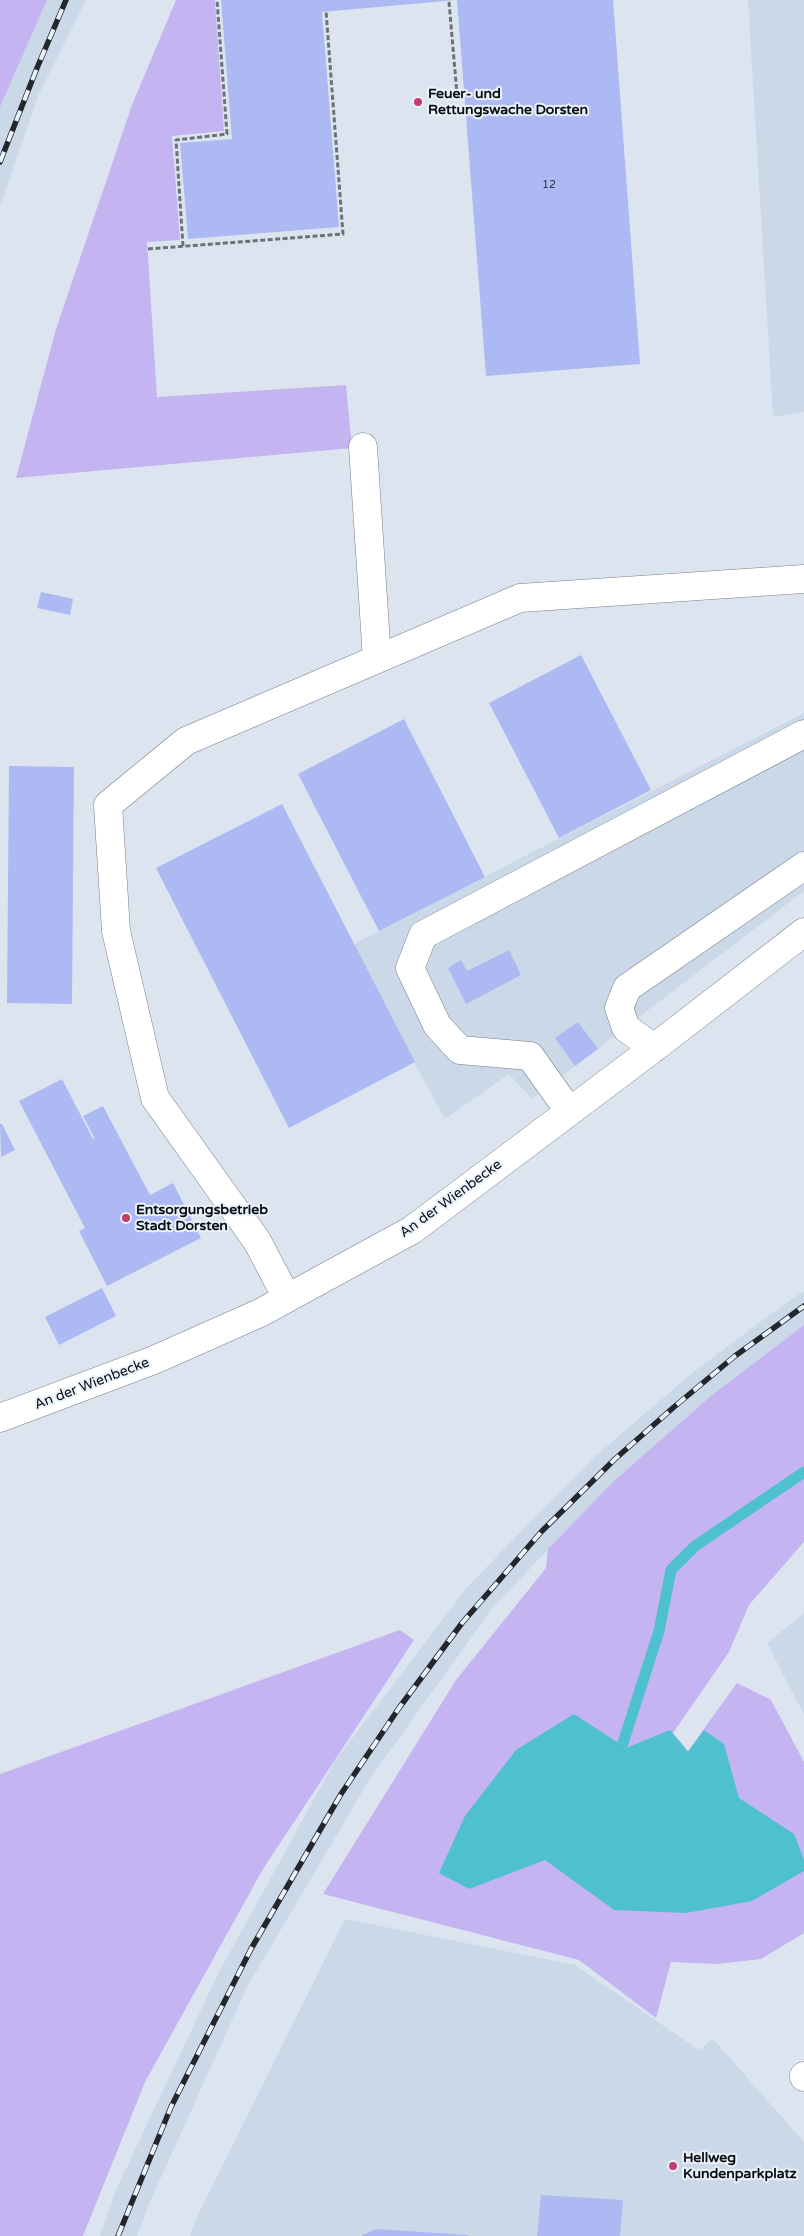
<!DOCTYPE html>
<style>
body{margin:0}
canvas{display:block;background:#dce5ef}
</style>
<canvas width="804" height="2236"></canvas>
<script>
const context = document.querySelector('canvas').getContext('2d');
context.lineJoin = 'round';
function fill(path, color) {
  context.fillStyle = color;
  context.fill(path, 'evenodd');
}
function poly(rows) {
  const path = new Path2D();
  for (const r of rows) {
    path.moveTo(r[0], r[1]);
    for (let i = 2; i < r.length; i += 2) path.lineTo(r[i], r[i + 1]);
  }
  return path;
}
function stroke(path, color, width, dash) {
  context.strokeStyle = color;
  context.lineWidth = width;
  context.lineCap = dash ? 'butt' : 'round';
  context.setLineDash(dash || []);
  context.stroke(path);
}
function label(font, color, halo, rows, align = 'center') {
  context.font = font + ' "Varela Round",sans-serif';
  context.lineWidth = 4;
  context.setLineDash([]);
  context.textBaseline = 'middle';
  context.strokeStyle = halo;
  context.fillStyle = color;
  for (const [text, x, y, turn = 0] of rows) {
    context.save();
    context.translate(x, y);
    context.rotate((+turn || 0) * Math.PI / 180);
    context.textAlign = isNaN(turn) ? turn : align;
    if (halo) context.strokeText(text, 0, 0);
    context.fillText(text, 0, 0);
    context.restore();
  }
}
fill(poly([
 [47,0,86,0,38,96,0,207,0,107],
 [748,0,804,0,804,412,773,417],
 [804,713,804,891,532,1099,509,1074,445,1119,350,946],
 [804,1291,804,1325,712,1395,615,1480,494,1606,371,1777,247,1987,149,2204,137,2236,100,2236,115,2192,218,1974,335,1761,469,1585,593,1458,691,1374,776,1310],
 [804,1613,804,1715,767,1643],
 [345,1919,575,1965,699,2050,713,2039,804,2142,804,2236,190,2236,197,2217]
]), '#cbd8e8');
fill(poly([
 [0,0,47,0,0,107],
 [176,0,215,0,224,131,172,136,180,240,147,242,157,397,346,385,352,448,16,478,56,329,132,105],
 [804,1325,804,1542,749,1605,729,1652,673,1733,688,1751,737,1683,771,1700,804,1762,804,1933,761,1959,717,1964,671,1962,656,2018,579,1960,323,1894,456,1680,546,1568,548,1549,615,1480,712,1395],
 [400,1630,414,1640,263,1869,145,2082,83,2236,0,2236,0,1774]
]), '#c5b4f2');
fill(poly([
 [574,1714,626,1748,670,1730,688,1752,704,1730,724,1744,739,1798,794,1834,804,1860,804,1871,752,1901,686,1913,614,1910,545,1860,469,1889,439,1873,465,1816,516,1750]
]), '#4ec0d0');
stroke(poly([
 [622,1746,659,1631,671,1570,695,1546,804,1472]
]), '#4ec0d0', 11);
fill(poly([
 [221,0,456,0,322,12,339,227,188,239,180,143,232,139],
 [457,0,613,0,640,364,486,376],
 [41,592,73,599,70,615,37,608],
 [581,655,651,790,559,838,489,703],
 [404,719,485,877,379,931,298,774],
 [9,766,74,767,72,1004,7,1003],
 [282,804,415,1062,289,1128,156,868],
 [509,950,521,975,466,1004,448,968,461,960,467,971],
 [578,1022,598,1049,575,1066,555,1038],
 [62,1079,93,1139,95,1139,83,1116,103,1106,150,1195,173,1183,201,1238,107,1286,79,1231,85,1228,19,1101],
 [0,1124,2,1124,15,1150,1,1157],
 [102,1288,116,1316,59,1345,45,1317],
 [541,2195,623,2200,620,2236,537,2236],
 [376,2229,468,2235,468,2236,361,2236]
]), '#acb9f3');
const minor = poly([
 [363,447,377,659],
 [654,1048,626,1028,619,1008,627,988,804,866],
 [569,1111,530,1056,460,1050,437,1025,410,968,423,935,804,734],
 [287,1298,257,1241,155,1098,116,931,108,805,186,741,520,598,804,579],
 [0,1418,154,1360,260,1313,412,1230,654,1048,804,932],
 [804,2076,804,2077]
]);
stroke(minor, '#777e87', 29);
stroke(poly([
 [449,2,457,94,465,93],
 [183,246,176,140,227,134,217,0],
 [148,249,343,234,326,11]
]), '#6c7278', 3, [5, 2.5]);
stroke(minor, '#fff', 28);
const rail = poly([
 [0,162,37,68,66,0],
 [118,2236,171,2107,251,1949,341,1794,399,1708,462,1623,542,1531,615,1459,674,1407,735,1356,804,1306]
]);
stroke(rail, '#23262a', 5.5);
stroke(rail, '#e9f2fc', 4, [11]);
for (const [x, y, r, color] of [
 [418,102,5,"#c83b6e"],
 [126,1218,5,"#c83b6e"],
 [673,2166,5,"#c83b6e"]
]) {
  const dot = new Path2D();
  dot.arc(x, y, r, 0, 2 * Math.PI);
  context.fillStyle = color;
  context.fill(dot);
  stroke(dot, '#e9f2fc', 2);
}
label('11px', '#323849', null, [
 ["12",549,185]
]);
label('bold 14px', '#0a0d10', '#e9f2fc', [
 ["Feuer- und",428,94],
 ["Rettungswache Dorsten",428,110],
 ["Entsorgungsbetrieb",136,1210],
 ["Stadt Dorsten",136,1226],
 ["Hellweg",683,2158],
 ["Kundenparkplatz",683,2174]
], 'left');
label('14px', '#0a0d10', '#e9f2fc', [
 ["An der Wienbecke",451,1199,-36],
 ["An der Wienbecke",92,1384,-21]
]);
</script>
